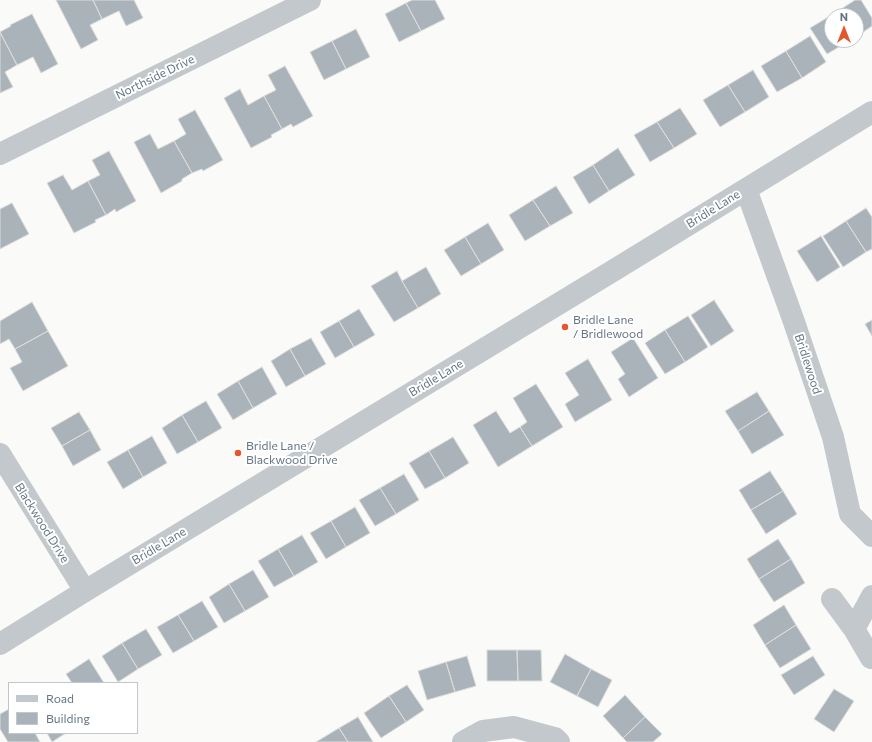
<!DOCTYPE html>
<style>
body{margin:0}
#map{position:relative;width:872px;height:742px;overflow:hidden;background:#fafaf8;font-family:Commissioner,sans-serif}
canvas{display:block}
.legend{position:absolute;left:8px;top:682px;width:130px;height:52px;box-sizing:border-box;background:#fff;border:1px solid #c1c8cd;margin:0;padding:5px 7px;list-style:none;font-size:12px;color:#657683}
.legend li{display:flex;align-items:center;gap:8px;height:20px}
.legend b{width:20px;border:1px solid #c1c8cd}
.north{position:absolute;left:824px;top:8px;width:40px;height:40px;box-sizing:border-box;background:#fff;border:1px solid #c1c8cd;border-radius:50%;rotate:0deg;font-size:11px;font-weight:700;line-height:16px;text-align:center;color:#657683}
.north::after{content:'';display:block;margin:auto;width:14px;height:18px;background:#e4572e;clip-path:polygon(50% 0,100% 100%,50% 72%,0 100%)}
</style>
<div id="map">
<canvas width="872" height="742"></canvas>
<ul class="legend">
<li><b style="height:5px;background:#c3c8cc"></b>Road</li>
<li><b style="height:11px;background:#aab3b9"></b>Building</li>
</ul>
<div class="north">N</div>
</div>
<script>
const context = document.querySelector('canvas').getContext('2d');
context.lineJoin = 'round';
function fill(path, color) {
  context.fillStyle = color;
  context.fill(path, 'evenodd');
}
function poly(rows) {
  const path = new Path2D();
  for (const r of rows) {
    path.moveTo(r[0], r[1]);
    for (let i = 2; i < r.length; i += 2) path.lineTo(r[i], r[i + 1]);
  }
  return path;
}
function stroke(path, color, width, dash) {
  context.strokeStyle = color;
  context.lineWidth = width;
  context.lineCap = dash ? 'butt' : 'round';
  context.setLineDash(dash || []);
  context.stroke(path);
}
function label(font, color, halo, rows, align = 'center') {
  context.font = font + ' Commissioner,sans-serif';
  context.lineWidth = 4;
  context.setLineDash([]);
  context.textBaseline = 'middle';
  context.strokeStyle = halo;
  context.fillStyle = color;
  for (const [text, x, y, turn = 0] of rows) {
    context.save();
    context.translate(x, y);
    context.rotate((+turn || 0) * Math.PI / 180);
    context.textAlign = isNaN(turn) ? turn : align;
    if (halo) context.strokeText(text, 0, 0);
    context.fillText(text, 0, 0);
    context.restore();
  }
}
const building = poly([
 [56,0,93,0,102,19,90,25,98,40,81,49,56,0],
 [93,0,134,0,143,18,126,26,119,11,102,19,93,0],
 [412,0,435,0,445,19,421,31,406,3,412,0],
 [855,0,861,0,872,18,872,26,856,37,856,16,837,16,835,13,855,0],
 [406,3,421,31,399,42,385,14,406,3],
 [835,13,837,16,832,16,832,40,851,40,827,54,810,28,835,13],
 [32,14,58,64,41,73,33,57,17,65,0,32,11,26,10,25,32,14],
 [356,29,370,57,346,69,332,41,356,29],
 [0,32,17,65,5,72,13,87,0,93,0,32],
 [810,36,826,62,802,78,786,51,810,36],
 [332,41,346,69,324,80,310,52,332,41],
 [786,51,802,78,777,92,761,66,786,51],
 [285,66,313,116,293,127,291,124,282,129,264,96,276,90,268,75,285,66],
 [753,70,769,97,745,112,728,85,753,70],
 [728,85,745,112,720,127,703,100,728,85],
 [240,89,248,105,264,96,282,129,271,135,272,137,251,148,224,98,240,89],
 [680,108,697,134,674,148,657,122,680,108],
 [195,110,223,160,203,171,202,169,192,173,174,141,186,134,178,119,195,110],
 [657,122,674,148,650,162,634,135,657,122],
 [150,134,158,149,174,141,192,173,182,179,182,181,161,193,134,142,150,134],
 [618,148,635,175,609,191,593,165,618,148],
 [109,151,136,201,116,212,115,209,106,215,88,181,100,175,92,160,109,151],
 [593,165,609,191,589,204,573,177,593,165],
 [63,175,72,190,88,181,106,215,95,220,96,222,74,233,47,183,63,175],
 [556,186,573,213,550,226,533,200,556,186],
 [533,200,550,226,525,241,509,215,533,200],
 [12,203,29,234,0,249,0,209,12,203],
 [866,208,872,217,872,249,866,252,846,221,866,208],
 [846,221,866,252,843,267,823,236,846,221],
 [488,223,504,250,481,264,465,237,488,223],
 [821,236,840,267,817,282,797,251,821,236],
 [465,237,481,264,461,276,444,250,465,237],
 [426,267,441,294,418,308,402,281,426,267],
 [397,271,402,281,418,308,394,322,371,286,397,271],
 [714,300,734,331,711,346,691,315,714,300],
 [32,302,48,331,15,349,9,339,0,344,0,321,32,302],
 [359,309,375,335,354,347,339,321,359,309],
 [688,316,708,347,685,362,665,330,688,316],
 [872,320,872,336,865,324,872,320],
 [339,321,354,347,335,358,320,332,339,321],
 [665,330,685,362,665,374,645,343,665,330],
 [48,331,68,366,23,391,10,368,22,362,15,349,48,331],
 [311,338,326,364,305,376,290,349,311,338],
 [633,338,658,378,629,397,618,379,625,374,611,352,633,338],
 [290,349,305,376,286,387,271,361,290,349],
 [588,359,612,400,575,422,565,404,579,395,565,373,588,359],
 [262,367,277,394,253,408,238,381,262,367],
 [238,381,253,408,233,420,217,394,238,381],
 [536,384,563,427,532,446,520,427,527,422,513,398,536,384],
 [757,392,769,411,738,431,725,411,757,392],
 [206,401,222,428,198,442,182,415,206,401],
 [496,411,510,433,520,427,532,446,498,467,473,425,496,411],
 [769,411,784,435,752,454,738,431,769,411],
 [79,412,90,430,62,446,51,428,79,412],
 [182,415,198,442,177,454,162,428,182,415],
 [90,430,101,450,73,466,62,446,90,430],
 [152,436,167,463,143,477,128,450,152,436],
 [453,437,469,463,445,478,429,451,453,437],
 [128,450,143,477,123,489,107,462,128,450],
 [429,451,445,478,425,489,409,463,429,451],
 [770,471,783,491,751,510,739,490,770,471],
 [404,474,419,500,396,514,380,488,404,474],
 [380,488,396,514,375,526,359,500,380,488],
 [783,491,797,514,766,534,751,510,783,491],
 [355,507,370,533,346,547,331,521,355,507],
 [331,521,346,547,326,559,310,533,331,521],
 [302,535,318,562,294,576,278,549,302,535],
 [778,539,791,559,759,579,747,559,778,539],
 [278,549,294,576,274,587,258,561,278,549],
 [791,559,805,583,774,602,759,579,791,559],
 [253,570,269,597,245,611,229,584,253,570],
 [229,584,245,611,224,623,209,597,229,584],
 [202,601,218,627,194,641,178,615,202,601],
 [784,605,796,625,765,645,753,625,784,605],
 [178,615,194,641,173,653,157,627,178,615],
 [796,625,811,649,780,668,765,645,796,625],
 [146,629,162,655,138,669,122,643,146,629],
 [122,643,138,669,118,682,102,656,122,643],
 [487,650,517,650,518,681,487,681,487,650],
 [517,650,541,650,542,681,518,681,517,650],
 [565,654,591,669,577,696,550,682,565,654],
 [467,656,476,686,455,692,446,662,467,656],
 [813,656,825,675,794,695,781,675,813,656],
 [89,659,104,683,72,683,66,674,89,659],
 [446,662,455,692,427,700,418,671,446,662],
 [591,669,612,680,598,707,577,696,591,669],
 [407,685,424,710,406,722,389,696,407,685],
 [834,689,854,701,834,732,814,719,834,689],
 [625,695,645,717,623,738,603,716,625,695],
 [389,696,406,722,381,738,364,713,389,696],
 [9,709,9,733,35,733,40,742,8,742,0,729,0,714,9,709],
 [358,717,373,742,348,742,339,728,358,717],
 [645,717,662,734,653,742,627,742,623,738,645,717],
 [339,728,348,742,316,742,339,728],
 [47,733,66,733,52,742,47,733]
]);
fill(building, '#aab3b9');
stroke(building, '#dcdcda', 1);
stroke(poly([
 [0,154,310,0],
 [746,189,793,319,833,437,850,514,872,536],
 [0,454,85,591],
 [832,599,854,629,871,658],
 [854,629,872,596],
 [0,644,85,591,611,272,872,112],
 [463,742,483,731,514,727,555,738,559,742]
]), '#c3c8cc', 22);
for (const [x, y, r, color] of [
 [565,327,4,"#e4572e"],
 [238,453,4,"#e4572e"]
]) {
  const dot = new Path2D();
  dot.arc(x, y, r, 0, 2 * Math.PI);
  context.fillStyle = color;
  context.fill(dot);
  stroke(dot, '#fff', 1.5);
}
label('12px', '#657683', '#fff', [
 ["Northside Drive",155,77,-26],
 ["Bridle Lane",713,209,-32],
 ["Bridlewood",808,364,72],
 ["Bridle Lane",436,378,-31],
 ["Blackwood Drive",42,523,58],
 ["Bridle Lane",159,546,-31]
]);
label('12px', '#657683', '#fff', [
 ["Bridle Lane",573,320],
 ["/ Bridlewood",573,334],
 ["Bridle Lane /",246,446],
 ["Blackwood Drive",246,460]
], 'left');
</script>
